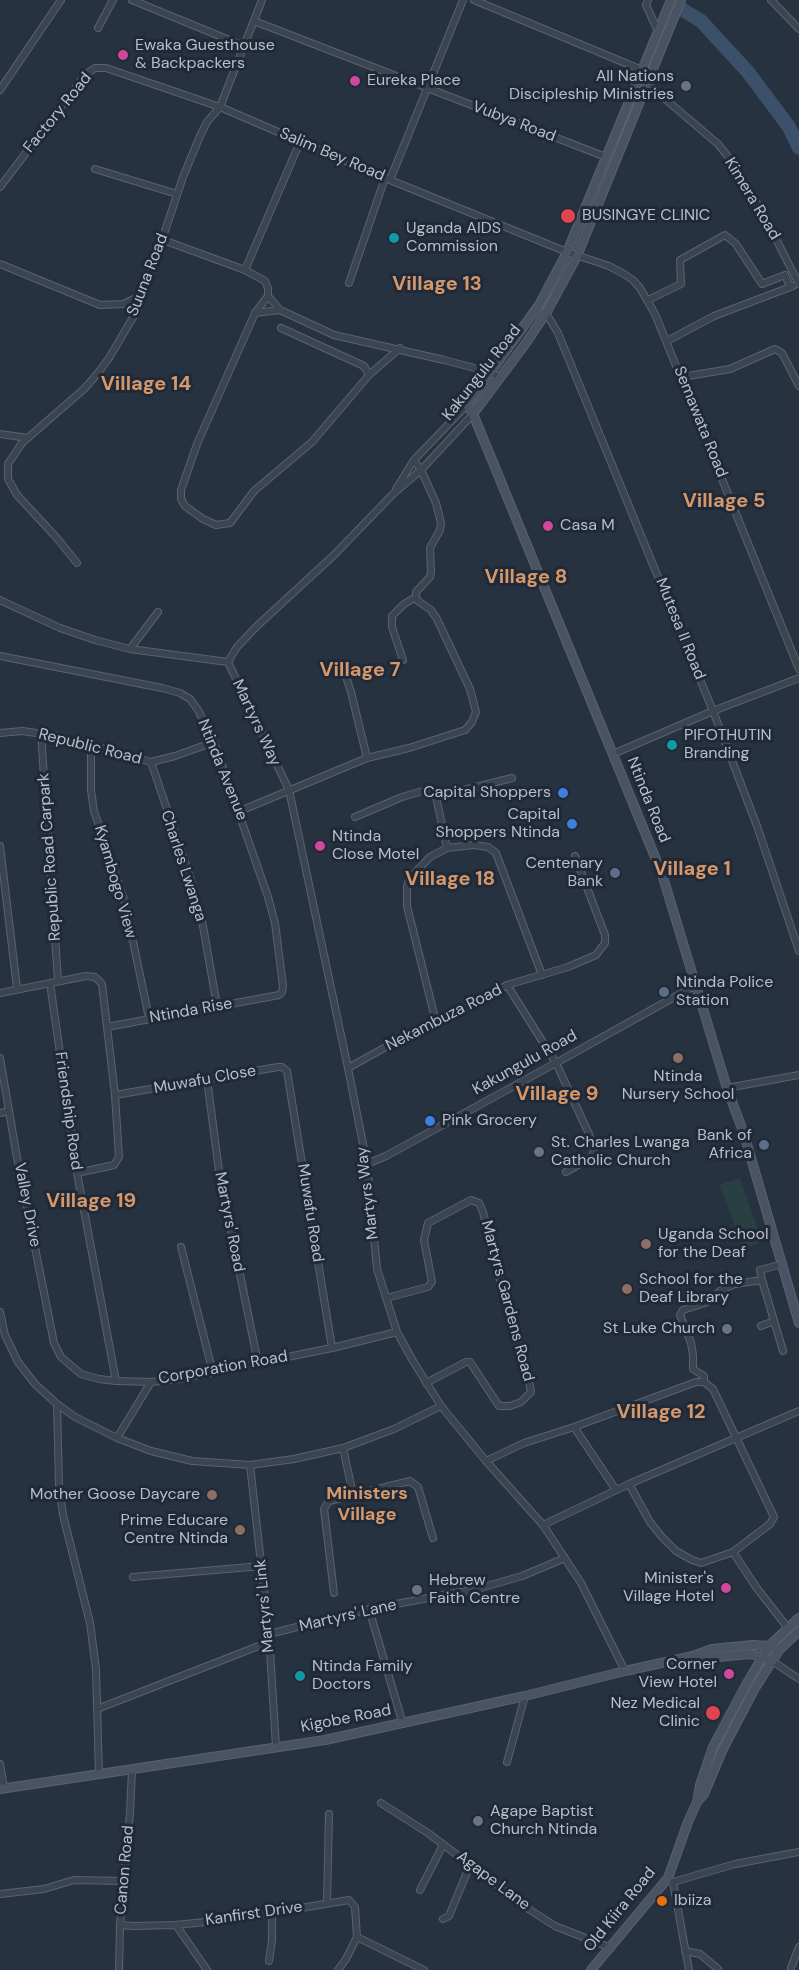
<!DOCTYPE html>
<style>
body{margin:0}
canvas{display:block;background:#273241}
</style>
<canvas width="799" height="1970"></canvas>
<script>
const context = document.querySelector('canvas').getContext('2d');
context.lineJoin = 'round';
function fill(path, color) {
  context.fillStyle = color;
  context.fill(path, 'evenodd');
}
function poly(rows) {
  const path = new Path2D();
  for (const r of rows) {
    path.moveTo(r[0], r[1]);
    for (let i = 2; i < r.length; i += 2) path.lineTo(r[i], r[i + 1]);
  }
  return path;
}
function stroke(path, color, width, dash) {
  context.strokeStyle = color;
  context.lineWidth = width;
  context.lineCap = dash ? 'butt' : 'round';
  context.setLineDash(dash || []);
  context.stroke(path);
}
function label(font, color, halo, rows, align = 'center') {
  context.font = font + ' "DM Sans",sans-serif';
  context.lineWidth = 6;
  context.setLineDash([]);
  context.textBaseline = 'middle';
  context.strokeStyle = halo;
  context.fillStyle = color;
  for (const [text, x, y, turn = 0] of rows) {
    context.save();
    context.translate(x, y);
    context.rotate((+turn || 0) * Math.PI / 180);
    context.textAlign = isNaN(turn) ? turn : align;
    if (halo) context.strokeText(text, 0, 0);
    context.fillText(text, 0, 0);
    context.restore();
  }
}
fill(poly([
 [740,1178,762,1242,743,1249,720,1185]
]), '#294042');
stroke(poly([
 [683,10,701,21,748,72,789,127,799,148]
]), '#3d506a', 14);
const street = poly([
 [132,0,244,46],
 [474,0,642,70],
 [648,0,646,5,658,31],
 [771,0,799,29],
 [254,21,606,157],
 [98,28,113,0],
 [645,82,718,144,729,158,760,208,799,284],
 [0,90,61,0],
 [95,169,177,194],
 [390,180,463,0],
 [0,187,85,75,95,68,106,68,220,107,385,178,567,252,609,266,624,274,633,280,640,288,655,314,799,669],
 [163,240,245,270,265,281,268,288,268,296,255,313,197,444,181,490,181,499,185,506,203,519,216,525,230,523,254,491,312,442,369,375,400,348],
 [0,264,100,305,123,304,134,299,145,291],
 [245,270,300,142],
 [349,283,385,178],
 [268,296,280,310],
 [648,300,681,284,680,260,725,235,736,244,762,284,785,275,790,287],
 [255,313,280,310,334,335,444,360,490,372,500,378],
 [546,313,558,333,713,711,757,826,799,951],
 [281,328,364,366,369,375],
 [667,341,714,316,793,286],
 [682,377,730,369,775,349,782,353,799,386],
 [0,434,28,438],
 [396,489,414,460,467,405],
 [77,563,56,537,17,495,8,479,8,464,22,443,84,389,98,373,109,358,135,314,145,291,183,177,200,136,207,122,220,107,262,0],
 [0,600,60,628,95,640,130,649,228,662],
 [130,649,158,612],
 [0,656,162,688,180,693,190,699,198,710,214,742,268,897,275,923,283,986,282,992,279,995,107,1027],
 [403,660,392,627,392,616,404,604,416,597],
 [228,662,289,790,348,1068,367,1164,377,1269,397,1332,413,1361,441,1406,486,1461,543,1525,581,1583,625,1671],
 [228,662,237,647,257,626,334,555,393,494,421,470,473,414],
 [342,664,351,692,367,758],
 [0,733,22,731,58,736,151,762,175,756,214,742],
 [41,733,58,981],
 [91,745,91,790,94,811,125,903,149,1018],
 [613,754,713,711,799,678],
 [151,762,190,877,203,926,217,1006],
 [436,797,512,778],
 [240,811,367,758,409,748,465,730,472,722,476,712,470,689,437,619,431,610,418,601,416,597,416,592,430,577,431,572,430,548,440,530,441,523,436,503,421,470,414,460],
 [355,817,402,797,423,791,428,792,436,797,447,848],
 [0,846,17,988],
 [50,983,77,1173,116,1381],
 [507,985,556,1063,589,1134,594,1151,592,1157,566,1172],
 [0,993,86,976,95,977,102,984,115,1095,119,1157,114,1165,77,1173],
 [436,1022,407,906,407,886,410,878,430,857,447,848,474,845,488,847,496,853,542,975],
 [0,1058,16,1152,54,1343,61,1357,81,1374,99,1379,116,1381,151,1382,179,1379,332,1348,397,1332],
 [348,1068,404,1037,468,1007,507,985,568,967,596,955,605,943,605,935,575,856],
 [207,1079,219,1171,258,1363],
 [727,1088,799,1075],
 [115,1095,278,1067,282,1067,287,1071,332,1348],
 [0,1113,9,1111],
 [367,1164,386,1156,556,1063,696,985],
 [181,1247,213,1373],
 [762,1280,783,1351],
 [386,1298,428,1287,432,1282,424,1240,428,1223,471,1200,479,1203,483,1212,511,1323,528,1375,531,1392,521,1402,510,1406,499,1406,470,1362,466,1362,426,1383],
 [0,1312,5,1335,18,1362,35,1384,57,1404,75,1417,117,1438,151,1451,192,1461,250,1465,294,1459,343,1448,394,1429,441,1406],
 [761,1326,774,1321],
 [704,1382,704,1376,693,1369,693,1355,691,1343,680,1315,683,1310,708,1302,720,1291,735,1284,762,1280,760,1270,783,1264],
 [57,1404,59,1485,63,1515,90,1623,96,1669,99,1775],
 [574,1427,616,1490],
 [117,1438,151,1382],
 [343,1448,353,1494],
 [486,1461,524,1443,574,1427,696,1382,704,1382,713,1389,774,1517,770,1524,733,1552,701,1563,692,1560,676,1551,662,1537,650,1522,629,1484],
 [250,1465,269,1634,276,1747],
 [543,1525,629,1484,799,1411],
 [733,1552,756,1587,787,1627],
 [133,1577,262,1566],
 [334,1593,324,1509,329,1501,410,1481,418,1487,433,1538],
 [369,1609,403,1724],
 [269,1634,369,1609,477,1589,522,1576,565,1558],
 [772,1661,799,1679],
 [97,1709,269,1642],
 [507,1762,525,1696],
 [0,1764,4,1788],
 [381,1803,428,1833,530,1910,555,1926,611,1948],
 [670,1880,673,1882,689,1970],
 [673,1882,735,1864,799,1852],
 [420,1890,443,1845],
 [0,1894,44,1889,74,1880,124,1881],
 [327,1903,329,1814],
 [443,1919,449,1916,470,1865],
 [120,1925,134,1926,176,1925,234,1919,349,1900,355,1907,357,1937,346,1959,338,1970],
 [176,1925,207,1970],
 [357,1937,424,1970],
 [685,1951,700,1954,718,1969],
 [269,1961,272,1940,272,1913],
 [791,1968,799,1947],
 [119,1970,120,1925,130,1813,132,1770]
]);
const secondary = poly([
 [671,0,567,252,539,305,467,405,473,414,492,460,662,874,727,1088,744,1134,799,1323],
 [473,414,526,343,546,313,577,256,681,0],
 [693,1656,707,1658,750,1654,766,1658],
 [0,1789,325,1740,525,1696,625,1671,693,1656,712,1649,753,1645,769,1646,779,1650],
 [697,1802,700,1785,713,1747,747,1683,769,1646,799,1618],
 [591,1970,668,1878,688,1822,697,1802,704,1794,722,1751,755,1688,779,1650,799,1631]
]);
stroke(street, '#59626f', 8);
stroke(secondary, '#59626f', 10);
stroke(street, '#3b4451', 6);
stroke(secondary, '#495364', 8);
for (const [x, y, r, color] of [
 [123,55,6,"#d1479c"],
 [355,81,6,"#d1479c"],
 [686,86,6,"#6b7280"],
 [568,216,8,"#e0444e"],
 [394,238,6,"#0f9aa8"],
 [548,526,6,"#d1479c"],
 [672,745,6,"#0f9aa8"],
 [563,793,6,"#3f7fe0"],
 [572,824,6,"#3f7fe0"],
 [320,846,6,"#d1479c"],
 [615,873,6,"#5c6f8a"],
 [664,992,6,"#5c6f8a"],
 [678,1058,6,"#8d6e63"],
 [430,1121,6,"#3f7fe0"],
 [764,1145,6,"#5c6f8a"],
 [539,1152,6,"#6b7280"],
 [646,1244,6,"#8d6e63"],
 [627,1289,6,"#8d6e63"],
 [727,1329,6,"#6b7280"],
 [212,1495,6,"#8d6e63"],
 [240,1530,6,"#8d6e63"],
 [726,1588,6,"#d1479c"],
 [417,1590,6,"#6b7280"],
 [729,1674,6,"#d1479c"],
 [300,1676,6,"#0f9aa8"],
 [713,1713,8,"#e0444e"],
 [478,1821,6,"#6b7280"],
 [662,1901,6,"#e8710a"]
]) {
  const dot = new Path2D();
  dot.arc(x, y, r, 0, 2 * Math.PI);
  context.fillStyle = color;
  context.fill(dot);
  stroke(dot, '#202937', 2);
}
label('16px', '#b8bfcb', '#202937', [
 ["Ewaka Guesthouse",135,46],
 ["& Backpackers",135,64],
 ["All Nations",674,77,"right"],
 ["Discipleship Ministries",674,95,"right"],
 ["Eureka Place",367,81],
 ["BUSINGYE CLINIC",582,216],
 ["Uganda AIDS",406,229],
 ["Commission",406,247],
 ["Casa M",560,526],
 ["PIFOTHUTIN",684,736],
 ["Branding",684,754],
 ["Capital Shoppers",551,793,"right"],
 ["Capital",560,815,"right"],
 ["Shoppers Ntinda",560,833,"right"],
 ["Ntinda",332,837],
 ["Close Motel",332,855],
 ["Centenary",603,864,"right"],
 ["Bank",603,882,"right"],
 ["Ntinda Police",676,983],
 ["Station",676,1001],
 ["Ntinda",678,1077,"center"],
 ["Nursery School",678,1095,"center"],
 ["Pink Grocery",442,1121],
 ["Bank of",752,1136,"right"],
 ["Africa",752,1154,"right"],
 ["St. Charles Lwanga",551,1143],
 ["Catholic Church",551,1161],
 ["Uganda School",658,1235],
 ["for the Deaf",658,1253],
 ["School for the",639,1280],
 ["Deaf Library",639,1298],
 ["St Luke Church",715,1329,"right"],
 ["Mother Goose Daycare",200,1495,"right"],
 ["Prime Educare",228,1521,"right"],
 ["Centre Ntinda",228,1539,"right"],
 ["Minister's",714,1579,"right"],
 ["Village Hotel",714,1597,"right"],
 ["Hebrew",429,1581],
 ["Faith Centre",429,1599],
 ["Corner",717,1665,"right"],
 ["View Hotel",717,1683,"right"],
 ["Ntinda Family",312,1667],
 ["Doctors",312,1685],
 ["Nez Medical",700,1704,"right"],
 ["Clinic",700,1722,"right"],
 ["Agape Baptist",490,1812],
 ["Church Ntinda",490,1830],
 ["Ibiiza",674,1901]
], 'left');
label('16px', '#b8bfcb', '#202937', [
 ["Factory Road",58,113,-51],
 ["Vubya Road",514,122,21],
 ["Salim Bey Road",332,155,23],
 ["Kimera Road",752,199,59],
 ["Suuna Road",148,275,-69],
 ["Kakungulu Road",482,373,-52],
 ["Semawata Road",700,422,68],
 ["Mutesa II Road",680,629,68],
 ["Martyrs Way",256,723,65],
 ["Republic Road",90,747,14],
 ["Ntinda Avenue",222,770,68],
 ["Ntinda Road",648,800,68],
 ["Republic Road Carpark",50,857,-94],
 ["Charles Lwanga",183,866,72],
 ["Kyambogo View",115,882,74],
 ["Ntinda Rise",191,1011,-10],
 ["Nekambuza Road",444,1018,-27],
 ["Kakungulu Road",525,1063,-29],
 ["Muwafu Close",205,1080,-10],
 ["Friendship Road",68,1111,82],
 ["Martyrs Way",368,1193,-97],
 ["Valley Drive",27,1205,79],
 ["Muwafu Road",310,1213,81],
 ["Martyrs' Road",229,1222,79],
 ["Martyrs Gardens Road",507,1301,75],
 ["Corporation Road",223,1368,-10],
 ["Martyrs' Link",265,1606,-95],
 ["Martyrs' Lane",348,1616,-13],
 ["Kigobe Road",346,1719,-11],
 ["Canon Road",125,1870,-85],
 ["Agape Lane",493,1881,37],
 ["Old Kiira Road",620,1910,-51],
 ["Kanfirst Drive",254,1914,-8]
]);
label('bold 18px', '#d5986a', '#202937', [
 ["Ministers",367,1494],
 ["Village",367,1515]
]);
label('bold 20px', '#d5986a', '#202937', [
 ["Village 13",437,285],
 ["Village 14",146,385],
 ["Village 5",724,502],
 ["Village 8",526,578],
 ["Village 7",360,671],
 ["Village 1",692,870],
 ["Village 18",450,880],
 ["Village 9",557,1095],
 ["Village 19",91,1202],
 ["Village 12",661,1413]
]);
</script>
